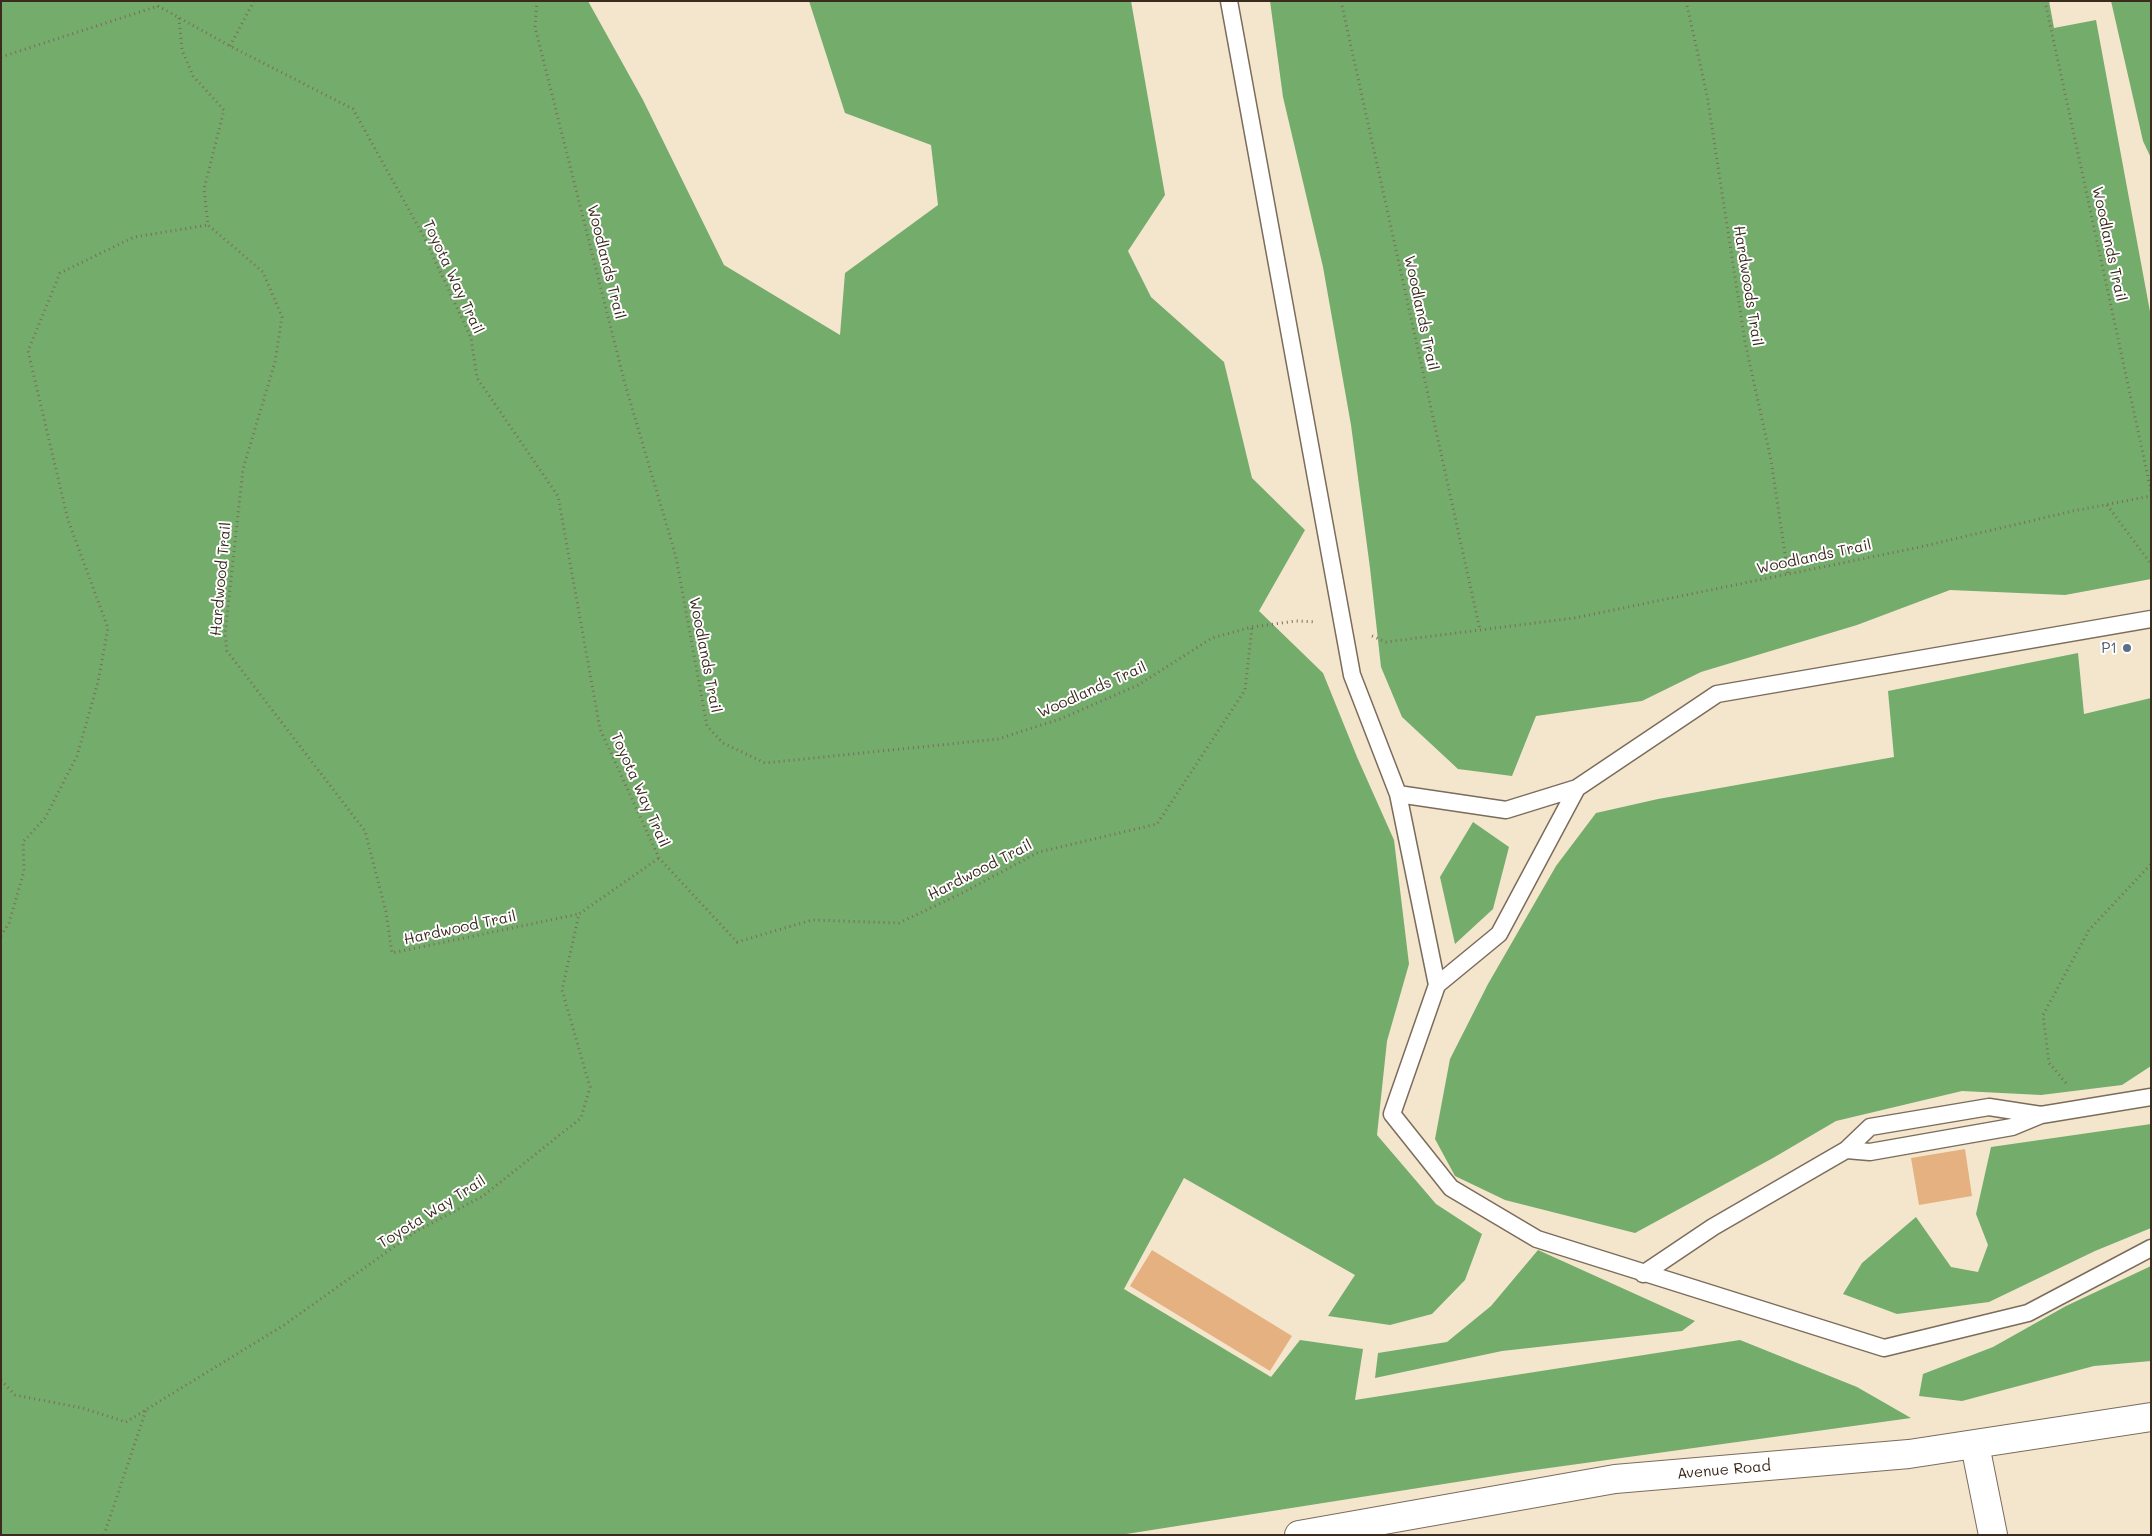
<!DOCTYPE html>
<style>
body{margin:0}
#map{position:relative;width:2152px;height:1536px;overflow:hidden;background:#f3e6cd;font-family:Mali,sans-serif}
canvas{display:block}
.frame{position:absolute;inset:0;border:2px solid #3b2a1e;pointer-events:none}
</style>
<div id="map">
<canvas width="2152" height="1536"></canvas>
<div class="frame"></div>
</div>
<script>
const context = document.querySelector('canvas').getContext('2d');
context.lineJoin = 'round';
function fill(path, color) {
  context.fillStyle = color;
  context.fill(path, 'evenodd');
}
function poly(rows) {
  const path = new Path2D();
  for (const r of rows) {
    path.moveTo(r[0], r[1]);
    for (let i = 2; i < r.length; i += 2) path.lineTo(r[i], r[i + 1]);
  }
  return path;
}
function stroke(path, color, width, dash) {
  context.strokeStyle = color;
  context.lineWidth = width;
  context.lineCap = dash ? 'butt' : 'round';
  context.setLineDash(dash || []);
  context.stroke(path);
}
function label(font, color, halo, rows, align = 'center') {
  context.font = font + ' Mali,sans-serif';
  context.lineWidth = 4;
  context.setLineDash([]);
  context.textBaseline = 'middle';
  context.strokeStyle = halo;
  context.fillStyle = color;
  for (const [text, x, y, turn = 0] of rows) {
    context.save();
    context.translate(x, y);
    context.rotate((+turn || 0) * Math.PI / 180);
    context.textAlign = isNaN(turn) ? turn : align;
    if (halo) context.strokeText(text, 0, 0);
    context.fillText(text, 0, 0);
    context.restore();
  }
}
fill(poly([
 [1,1,588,1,643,100,724,265,840,335,845,273,938,205,931,145,845,113,809,1,1131,1,1165,195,1128,251,1151,297,1224,362,1252,478,1305,530,1259,611,1323,673,1357,757,1394,840,1409,964,1387,1041,1377,1135,1436,1204,1482,1234,1465,1280,1432,1314,1390,1325,1328,1316,1355,1275,1184,1178,1124,1289,1271,1377,1300,1340,1363,1349,1355,1400,1740,1340,1857,1387,1911,1418,1520,1472,1120,1535,1,1535],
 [1270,1,2049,1,2054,28,2096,20,2151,317,2151,579,2065,595,1950,590,1857,625,1701,672,1642,701,1536,716,1512,776,1458,769,1402,717,1381,667,1370,568,1351,425,1323,267,1283,97],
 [2111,1,2151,1,2151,158,2143,141],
 [2078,653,2084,714,2151,698,2151,1066,2122,1085,2041,1095,1962,1091,1836,1121,1773,1158,1635,1233,1505,1200,1455,1176,1435,1139,1450,1059,1488,984,1556,866,1596,813,1658,799,1894,757,1888,691],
 [1473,822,1509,847,1493,909,1455,944,1440,877],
 [2151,1124,2151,1228,2095,1251,1989,1302,1897,1314,1843,1294,1862,1263,1916,1217,1951,1267,1978,1272,1988,1245,1976,1214,1991,1147],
 [1538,1250,1695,1321,1682,1331,1502,1351,1375,1378,1378,1353,1447,1342,1491,1306],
 [2151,1266,2151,1361,2094,1366,1962,1401,1919,1396,1923,1374,1993,1347,2066,1306]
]), '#74ac6b');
fill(poly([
 [1965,1149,1972,1196,1919,1205,1911,1158],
 [1152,1250,1292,1336,1270,1371,1130,1286]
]), '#e6b180');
const service = poly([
 [1229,1,1352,675,1398,794,1437,985,1392,1114,1451,1188,1537,1239,1884,1348,2028,1313,2151,1248],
 [1398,794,1506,810,1577,788,1717,694,2151,619],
 [1437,985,1499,934,1577,788],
 [1846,1150,1870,1152,2012,1127,2041,1115,2151,1097],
 [1643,1274,1713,1227,1846,1150,1870,1127,1989,1107,2041,1115]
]);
const minor = poly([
 [1975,1445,1993,1535]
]);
const tertiary = poly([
 [1299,1535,1615,1479,1909,1454,2151,1417]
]);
stroke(service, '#7b6c5b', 19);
stroke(minor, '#7b6c5b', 30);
stroke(tertiary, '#7b6c5b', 30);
stroke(poly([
 [157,1,158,6,230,46,353,109,424,237,471,338,477,378,558,496,600,729,659,858,737,942,812,920,899,923,962,893,1039,852,1157,824,1245,690,1252,627],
 [537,1,535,27,625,384,676,557,707,726,723,743,765,763,998,739,1060,719,1138,685,1212,638,1252,627,1296,621,1316,622],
 [1341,1,1480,630],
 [1686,1,1707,95,1745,342,1771,460,1788,574],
 [2045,1,2151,491],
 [179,18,182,50,193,76,224,110,204,189,208,225,263,272,282,317,275,362,243,469,225,634,227,651,365,831,386,912,392,953,579,914],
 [230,46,254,1],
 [1,57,158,6],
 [2107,505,2151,564],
 [1372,636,1386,642,1574,618,1920,547,2073,511,2151,496],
 [1,936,9,923,24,871,23,842,45,818,77,756,98,682,108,628,68,520,28,351,60,273,134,237,208,225],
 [2066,1083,2049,1063,2043,1015,2089,930,2151,864],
 [1,1380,15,1395,82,1408,126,1422,284,1325,415,1232,483,1196,581,1118,590,1087,562,990,579,914,659,858],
 [104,1535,146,1410]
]), '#7b6c5b', 3, [1, 4]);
stroke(service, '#fff', 16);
stroke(minor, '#fff', 28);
stroke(tertiary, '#fff', 28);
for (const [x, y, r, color] of [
 [2127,648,5,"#5c6f8a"]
]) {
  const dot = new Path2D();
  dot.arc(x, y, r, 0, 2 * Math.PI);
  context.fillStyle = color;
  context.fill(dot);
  stroke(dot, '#fff', 2);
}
label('15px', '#3b2a1e', '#fff', [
 ["Woodlands Trail",2109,244,78],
 ["Woodlands Trail",606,262,76],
 ["Toyota Way Trail",453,277,65],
 ["Hardwoods Trail",1748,286,81],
 ["Woodlands Trail",1421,313,78],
 ["Woodlands Trail",1814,557,-12],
 ["Hardwood Trail",221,579,-85],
 ["Woodlands Trail",705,655,79],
 ["Woodlands Trail",1092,690,-24],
 ["Toyota Way Trail",640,790,66],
 ["Hardwood Trail",980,870,-27],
 ["Hardwood Trail",460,928,-12],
 ["Toyota Way Trail",432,1212,-32],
 ["Avenue Road",1724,1470,-5]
]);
label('15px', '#4e5e75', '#fff', [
 ["P1",2117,648]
], 'right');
</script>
